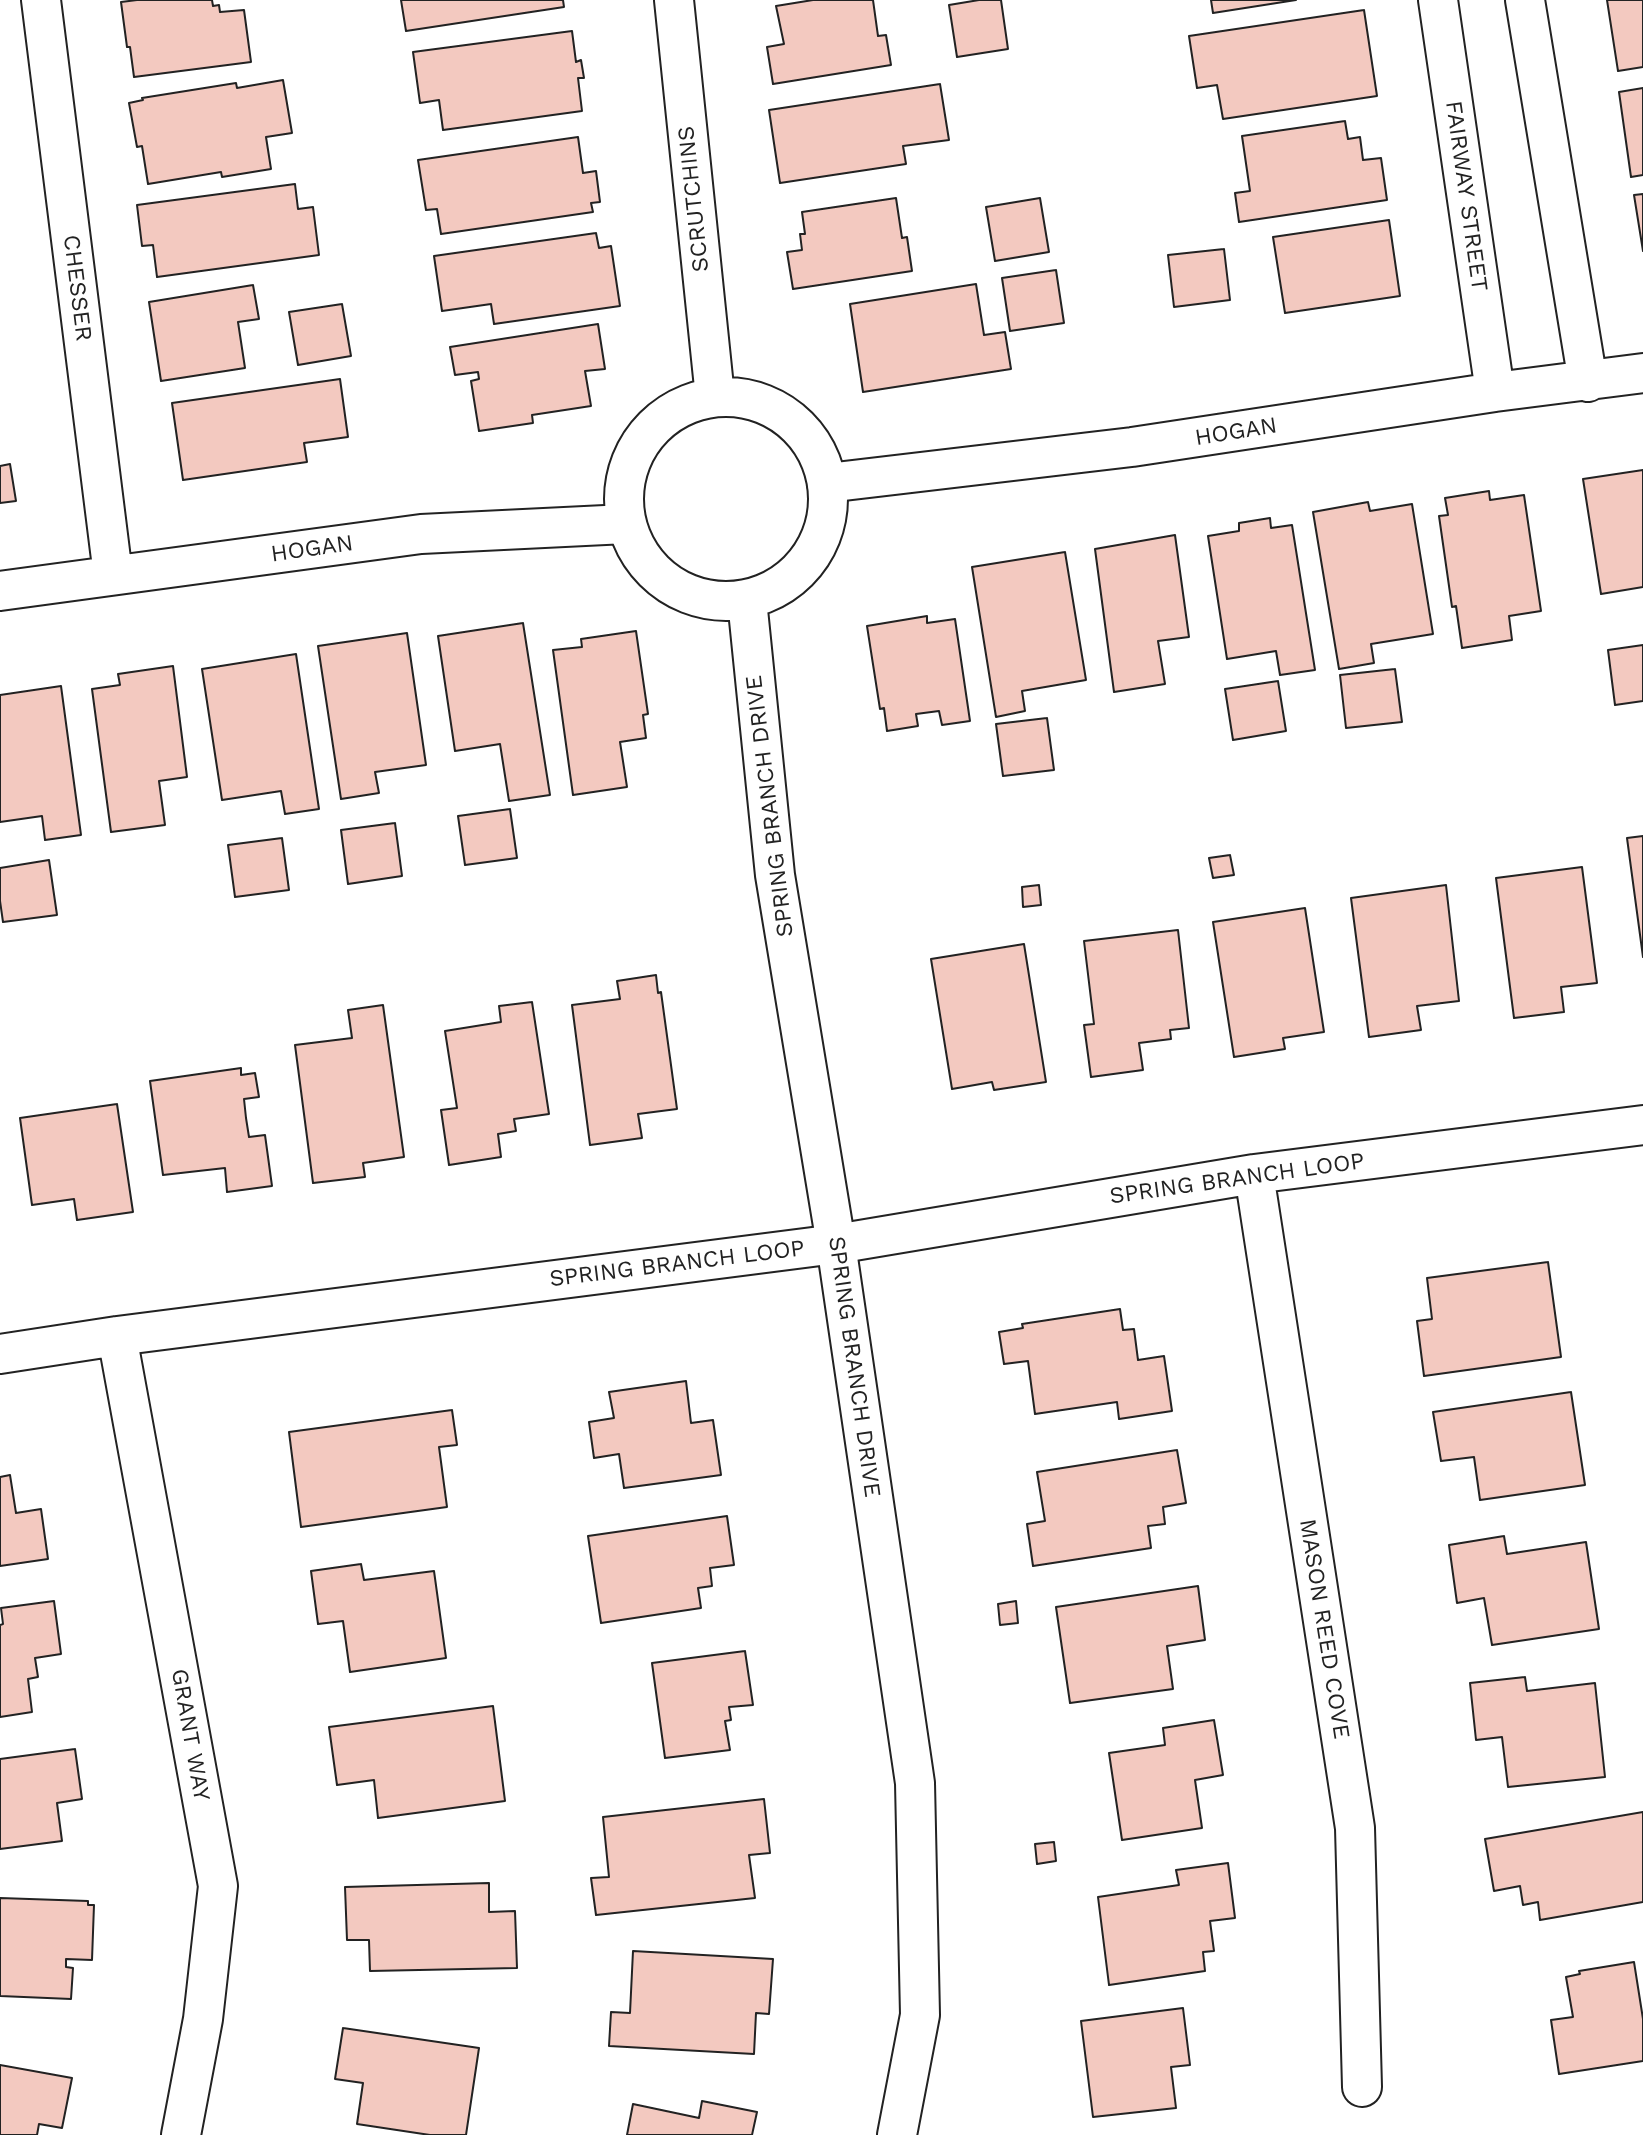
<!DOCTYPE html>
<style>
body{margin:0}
canvas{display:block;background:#fff}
</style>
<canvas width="1643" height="2135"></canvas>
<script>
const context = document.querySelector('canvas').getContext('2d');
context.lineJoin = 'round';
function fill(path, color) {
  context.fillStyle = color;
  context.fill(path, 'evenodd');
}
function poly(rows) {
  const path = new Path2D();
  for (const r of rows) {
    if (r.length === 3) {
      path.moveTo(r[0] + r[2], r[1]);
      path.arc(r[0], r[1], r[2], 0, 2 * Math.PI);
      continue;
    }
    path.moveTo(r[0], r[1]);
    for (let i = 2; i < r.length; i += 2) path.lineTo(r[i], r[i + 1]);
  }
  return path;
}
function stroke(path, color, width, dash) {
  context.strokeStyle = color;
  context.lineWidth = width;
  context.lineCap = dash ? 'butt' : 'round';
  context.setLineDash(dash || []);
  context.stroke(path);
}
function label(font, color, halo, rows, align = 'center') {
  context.font = font + ' "Work Sans",sans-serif';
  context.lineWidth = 5;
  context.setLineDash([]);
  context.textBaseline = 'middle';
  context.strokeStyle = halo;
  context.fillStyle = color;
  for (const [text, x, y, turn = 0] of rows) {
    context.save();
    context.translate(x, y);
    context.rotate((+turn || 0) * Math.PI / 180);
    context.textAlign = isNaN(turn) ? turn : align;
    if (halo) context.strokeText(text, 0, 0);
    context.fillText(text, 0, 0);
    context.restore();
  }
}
const building = poly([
 [137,0,212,0,213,6,219,5,220,12,244,10,251,62,134,77,130,47,127,47,121,2,137,0],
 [401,0,563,0,564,7,406,31,401,0],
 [813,0,873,0,878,36,886,35,891,65,773,84,767,47,784,44,776,6,813,0],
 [979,0,1001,0,1008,49,957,57,949,5,979,0],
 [1211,0,1296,0,1213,13,1211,0],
 [1607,0,1643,0,1643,67,1618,71,1607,0],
 [1364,10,1377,96,1223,119,1217,85,1197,88,1189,36,1364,10],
 [572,31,576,62,581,60,584,78,578,78,582,111,443,130,439,100,420,103,413,52,572,31],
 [283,80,292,133,266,137,271,169,222,177,221,172,148,184,142,146,137,147,129,103,143,100,142,98,236,83,237,88,283,80],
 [940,84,949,140,903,146,906,164,780,183,769,110,940,84],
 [1643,88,1643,175,1631,177,1619,92,1643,88],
 [1345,121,1348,139,1360,137,1363,160,1381,158,1387,200,1239,222,1235,193,1250,191,1242,136,1345,121],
 [578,137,583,173,596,171,600,202,591,203,593,212,441,234,437,209,426,210,418,160,578,137],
 [295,184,298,209,313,207,319,255,157,277,153,245,142,246,137,205,295,184],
 [1643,194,1643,251,1634,195,1643,194],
 [896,198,902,238,907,237,912,271,793,289,787,252,802,250,800,234,805,234,802,212,896,198],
 [1040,198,1049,252,995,261,986,207,1040,198],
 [1389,220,1400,296,1285,313,1273,237,1389,220],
 [596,233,599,248,611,246,620,306,494,324,491,304,442,311,434,256,596,233],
 [1224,249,1230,300,1174,307,1168,255,1224,249],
 [1056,270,1064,323,1010,331,1002,278,1056,270],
 [976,284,984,335,1005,332,1011,369,863,392,850,304,976,284],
 [253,285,259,319,238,322,245,368,161,381,149,302,253,285],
 [342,304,351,356,298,365,289,312,342,304],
 [598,324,605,369,585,371,591,406,532,415,533,423,479,431,471,381,479,379,478,372,455,375,450,347,598,324],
 [340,379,348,437,304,443,307,462,183,480,172,403,340,379],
 [10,464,16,501,0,503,0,466,10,464],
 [1643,470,1643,587,1601,594,1583,479,1643,470],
 [1489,491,1490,500,1524,495,1541,611,1509,616,1512,640,1462,648,1456,606,1452,607,1439,516,1448,515,1445,498,1489,491],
 [1368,502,1370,511,1412,504,1433,634,1371,644,1374,663,1339,669,1313,512,1368,502],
 [1270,518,1271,528,1292,525,1315,670,1280,675,1276,651,1227,659,1208,536,1239,531,1239,523,1270,518],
 [1175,535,1189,637,1158,641,1165,684,1114,692,1095,549,1175,535],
 [1065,552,1086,680,1022,691,1025,711,996,717,972,567,1065,552],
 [927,616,927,623,955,619,970,721,942,725,939,711,916,714,918,726,887,731,884,708,880,709,867,626,927,616],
 [523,623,550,795,509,801,500,744,455,751,438,636,523,623],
 [636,631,648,714,643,715,646,738,620,742,627,787,573,795,553,650,582,647,581,639,636,631],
 [407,633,426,765,375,772,379,793,341,799,318,646,407,633],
 [1643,645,1643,701,1615,705,1608,650,1643,645],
 [296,654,319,809,285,814,281,791,222,800,202,669,296,654],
 [173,666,187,777,159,781,165,825,111,832,92,689,120,685,118,674,173,666],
 [1395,669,1402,722,1346,728,1340,675,1395,669],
 [1278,681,1286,731,1233,740,1225,689,1278,681],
 [61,686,81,835,45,840,42,816,0,822,0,695,61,686],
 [1047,718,1054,770,1003,776,996,724,1047,718],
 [510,809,517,858,465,865,458,816,510,809],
 [395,823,402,876,348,884,341,830,395,823],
 [1643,836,1643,957,1627,838,1643,836],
 [282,838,289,890,235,897,228,845,282,838],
 [1230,855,1234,875,1213,878,1209,858,1230,855],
 [49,860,57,915,3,922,0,901,0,868,49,860],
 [1582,867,1597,983,1561,987,1564,1012,1514,1018,1496,878,1582,867],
 [1039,885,1041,905,1023,907,1022,887,1039,885],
 [1446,885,1459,1001,1417,1006,1421,1030,1369,1037,1351,898,1446,885],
 [1305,908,1324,1032,1283,1038,1285,1049,1234,1057,1213,922,1305,908],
 [1178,930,1189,1028,1170,1030,1171,1039,1139,1043,1143,1070,1091,1077,1084,1025,1094,1024,1084,941,1178,930],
 [1024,944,1046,1082,994,1090,992,1082,952,1089,931,959,1024,944],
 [656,975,658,993,661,992,677,1109,638,1114,642,1138,590,1145,572,1005,620,999,617,981,656,975],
 [532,1002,549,1114,514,1119,516,1131,498,1134,501,1157,449,1165,441,1110,457,1108,445,1031,501,1022,499,1006,532,1002],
 [383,1005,404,1157,363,1163,365,1177,313,1183,295,1045,352,1038,348,1010,383,1005],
 [241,1068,241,1075,255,1073,259,1097,244,1099,246,1118,249,1137,265,1135,272,1186,227,1192,225,1168,163,1175,150,1081,241,1068],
 [117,1104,133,1212,77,1220,74,1199,32,1205,20,1118,117,1104],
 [1548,1262,1561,1357,1424,1376,1417,1321,1432,1319,1427,1278,1548,1262],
 [1120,1309,1123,1330,1134,1329,1138,1360,1164,1356,1172,1411,1119,1419,1117,1402,1035,1414,1028,1361,1004,1364,999,1332,1023,1328,1022,1324,1120,1309],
 [686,1381,691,1423,713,1420,721,1475,624,1488,619,1454,594,1458,589,1422,614,1418,609,1392,686,1381],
 [1571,1392,1585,1485,1480,1500,1474,1457,1441,1461,1433,1412,1571,1392],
 [452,1410,457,1445,439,1447,447,1507,301,1527,289,1432,452,1410],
 [1177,1450,1186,1503,1163,1507,1165,1524,1148,1526,1151,1548,1033,1566,1027,1524,1045,1521,1037,1472,1177,1450],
 [10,1475,16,1513,41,1509,48,1559,0,1566,0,1477,10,1475],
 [727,1516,734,1565,710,1568,712,1586,698,1588,701,1608,601,1623,588,1536,727,1516],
 [1504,1536,1507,1554,1586,1542,1599,1629,1492,1645,1484,1598,1457,1603,1449,1545,1504,1536],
 [361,1564,364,1580,434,1571,446,1658,350,1672,343,1621,318,1624,311,1571,361,1564],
 [1198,1586,1205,1640,1167,1646,1173,1689,1070,1703,1056,1607,1198,1586],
 [54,1601,61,1654,35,1658,38,1677,28,1679,32,1712,0,1717,0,1625,3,1624,1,1608,54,1601],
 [1016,1601,1018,1623,1000,1625,998,1604,1016,1601],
 [745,1651,753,1705,729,1707,731,1720,725,1721,730,1750,665,1758,652,1663,745,1651],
 [1525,1677,1527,1691,1595,1683,1605,1777,1508,1787,1502,1737,1476,1740,1470,1683,1525,1677],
 [493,1706,505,1801,378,1818,374,1780,337,1785,329,1727,493,1706],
 [1214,1720,1223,1775,1195,1780,1202,1828,1122,1840,1109,1753,1165,1745,1163,1728,1214,1720],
 [75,1749,82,1799,57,1803,62,1841,0,1849,0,1759,75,1749],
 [764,1799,770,1853,749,1855,755,1898,596,1915,591,1878,609,1877,603,1817,764,1799],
 [1643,1812,1643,1902,1540,1920,1538,1902,1523,1905,1520,1886,1494,1891,1485,1839,1643,1812],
 [1054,1842,1056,1861,1037,1864,1035,1844,1054,1842],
 [1228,1863,1235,1918,1210,1921,1214,1951,1203,1952,1205,1971,1109,1985,1098,1897,1179,1885,1176,1870,1228,1863],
 [489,1883,489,1912,515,1911,517,1968,370,1971,369,1940,347,1940,345,1887,489,1883],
 [0,1898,88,1901,88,1905,94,1905,92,1960,66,1959,66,1967,73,1968,71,1999,0,1996,0,1898],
 [633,1951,773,1959,769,2014,756,2013,754,2054,609,2046,611,2012,630,2013,633,1951],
 [1634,1962,1643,2019,1643,2061,1559,2074,1551,2020,1573,2017,1566,1977,1580,1974,1579,1971,1634,1962],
 [1183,2008,1190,2065,1171,2067,1176,2108,1093,2117,1081,2021,1183,2008],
 [343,2028,479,2048,466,2135,430,2135,357,2124,363,2083,335,2079,343,2028],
 [0,2065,72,2078,62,2128,39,2124,37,2135,0,2135,0,2065],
 [702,2101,757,2112,752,2135,627,2135,633,2104,699,2118,702,2101]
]);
fill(building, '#f3c9c0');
stroke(building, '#222', 2);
const minor = poly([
 [41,0,113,575],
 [1438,0,1495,392],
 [1525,0,1588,382],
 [827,483,1132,447,1495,392,1643,373],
 [0,591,421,534,626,524],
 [1254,1174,1355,1828,1362,2087],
 [117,1336,218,1886,203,2019,181,2135],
 [0,1354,117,1336,836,1244,1254,1174,1643,1125]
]);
const tertiary = poly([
 [674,0,715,397],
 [726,499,102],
 [747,600,775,875,836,1244,915,1783,920,2015,897,2135]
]);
stroke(minor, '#222', 42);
stroke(tertiary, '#222', 42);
stroke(minor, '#fff', 38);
stroke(tertiary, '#fff', 38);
label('23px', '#222', '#fff', [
 ["FAIRWAY STREET",1466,196,82],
 ["SCRUTCHINS",694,199,-96],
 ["CHESSER",77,288,83],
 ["HOGAN",1236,432,-9],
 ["HOGAN",312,549,-8],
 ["SPRING BRANCH DRIVE",770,806,-97],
 ["SPRING BRANCH LOOP",1237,1179,-8],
 ["SPRING BRANCH LOOP",677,1264,-7],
 ["SPRING BRANCH DRIVE",854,1367,82],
 ["MASON REED COVE",1324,1629,81],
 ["GRANT WAY",190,1735,80]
]);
</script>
